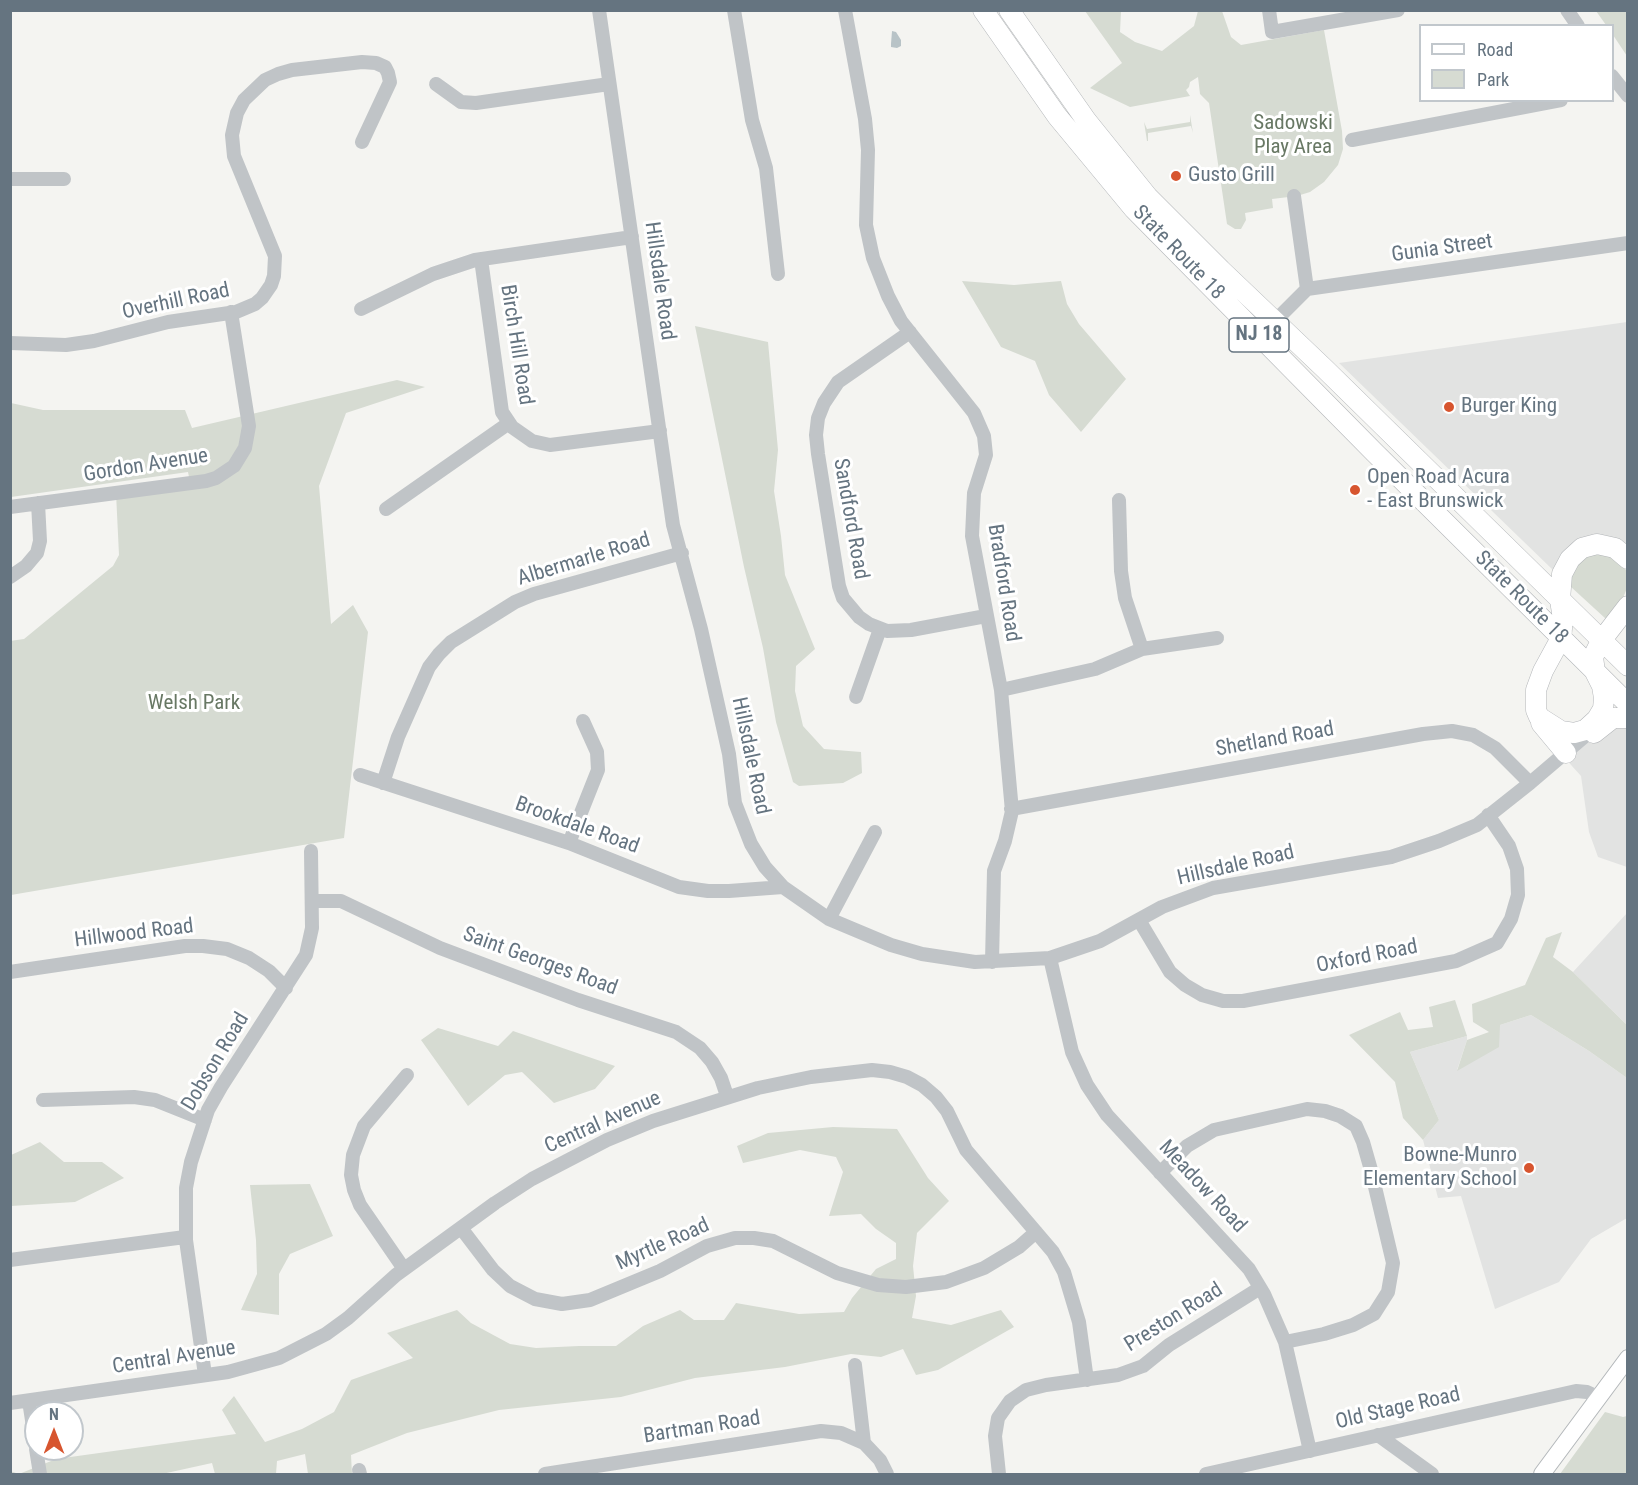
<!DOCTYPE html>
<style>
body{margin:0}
#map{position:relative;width:1638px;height:1485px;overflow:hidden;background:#f4f4f1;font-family:"Roboto Condensed",sans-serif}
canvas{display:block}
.frame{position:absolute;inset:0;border:12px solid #657480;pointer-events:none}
.legend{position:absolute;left:1419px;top:24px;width:195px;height:78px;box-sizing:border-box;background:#fff;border:2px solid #c1c7cc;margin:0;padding:8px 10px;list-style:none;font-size:18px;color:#657480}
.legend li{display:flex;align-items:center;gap:12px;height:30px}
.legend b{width:30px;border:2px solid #c1c7cc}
.north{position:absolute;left:24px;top:1401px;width:60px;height:60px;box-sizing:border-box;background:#fff;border:2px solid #c1c7cc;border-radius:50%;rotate:0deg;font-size:16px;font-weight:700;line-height:24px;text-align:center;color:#657480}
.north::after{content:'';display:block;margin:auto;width:21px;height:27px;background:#d7552f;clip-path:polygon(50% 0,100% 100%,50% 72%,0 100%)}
</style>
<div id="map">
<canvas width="1638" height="1485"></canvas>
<div class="frame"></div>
<ul class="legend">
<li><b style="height:8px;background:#fff"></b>Road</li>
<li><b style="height:16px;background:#d6dbd2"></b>Park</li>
</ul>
<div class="north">N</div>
</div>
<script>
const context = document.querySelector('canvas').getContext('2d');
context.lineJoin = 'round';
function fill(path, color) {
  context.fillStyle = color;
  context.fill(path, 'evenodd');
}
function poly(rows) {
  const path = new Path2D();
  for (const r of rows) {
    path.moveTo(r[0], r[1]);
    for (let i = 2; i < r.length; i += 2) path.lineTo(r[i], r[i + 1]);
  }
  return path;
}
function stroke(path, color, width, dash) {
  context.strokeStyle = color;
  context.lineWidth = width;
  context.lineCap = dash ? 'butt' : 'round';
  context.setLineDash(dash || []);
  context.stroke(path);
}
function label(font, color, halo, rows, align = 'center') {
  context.font = font + ' "Roboto Condensed",sans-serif';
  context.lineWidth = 6;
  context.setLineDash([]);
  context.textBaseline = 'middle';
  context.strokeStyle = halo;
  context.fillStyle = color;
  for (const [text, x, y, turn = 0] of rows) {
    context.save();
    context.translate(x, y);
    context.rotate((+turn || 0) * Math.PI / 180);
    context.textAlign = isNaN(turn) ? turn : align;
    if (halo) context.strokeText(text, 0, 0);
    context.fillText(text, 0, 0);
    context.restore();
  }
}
fill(poly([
 [1627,322,1627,551,1567,549,1553,570,1339,363],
 [1627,718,1627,867,1598,857,1589,832,1581,776,1563,756],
 [1627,913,1627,1025,1573,972],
 [1531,1015,1589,1051,1627,1078,1627,1218,1591,1239,1559,1282,1495,1309,1461,1196,1438,1198,1423,1140,1439,1120,1410,1052,1467,1036,1467,1040,1457,1070,1500,1025]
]), '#e2e3e2');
fill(poly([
 [1085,11,1121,11,1120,32,1135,42,1162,51,1194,26,1198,11,1222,11,1231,37,1241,45,1324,30,1342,131,1343,149,1338,165,1324,182,1310,192,1297,196,1272,199,1273,208,1245,213,1246,220,1241,229,1235,229,1227,224,1209,103,1200,94,1198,77,1190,82,1189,87,1186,90,1190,96,1130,107,1090,88,1122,63],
 [1596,11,1627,11,1627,56,1613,35,1612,26,1606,25],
 [1190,115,1193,133,1191,126,1148,133,1148,141,1147,141,1144,122,1147,129,1190,122],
 [962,281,1014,285,1061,281,1067,304,1079,324,1126,379,1081,432,1049,395,1035,361,1001,347],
 [695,326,768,342,778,450,774,491,781,536,785,575,815,649,796,666,795,691,803,726,824,749,861,752,862,773,843,783,799,786,793,782,776,722,763,648,744,567],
 [397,380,425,387,346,413,319,486,331,624,353,605,368,632,344,838,11,895,10,641,24,639,113,566,119,555,116,493,190,482,188,472,11,497,11,403,43,410,185,410,192,428],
 [1597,552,1619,560,1626,570,1627,588,1623,598,1610,620,1606,619,1570,586,1574,564,1584,555],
 [1562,932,1553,957,1573,972,1627,1025,1627,1078,1589,1051,1531,1015,1500,1025,1499,1047,1457,1071,1467,1040,1489,1032,1473,1022,1472,1004,1525,985,1546,938],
 [1455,1000,1467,1036,1410,1052,1439,1120,1423,1140,1403,1118,1395,1082,1349,1035,1400,1012,1408,1030,1433,1027,1429,1007],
 [438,1028,498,1046,513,1031,615,1066,595,1089,554,1103,522,1072,505,1075,468,1106,421,1040],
 [833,1127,897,1129,928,1178,949,1201,917,1233,913,1266,916,1296,912,1318,951,1325,1001,1310,1014,1327,938,1370,916,1375,903,1349,881,1357,851,1354,785,1367,695,1378,621,1397,499,1410,407,1433,351,1455,352,1474,308,1474,305,1454,277,1461,276,1474,215,1474,212,1463,162,1474,11,1474,10,1471,19,1474,56,1459,236,1434,222,1410,234,1396,265,1442,302,1429,334,1412,351,1380,413,1358,387,1333,457,1310,471,1323,510,1344,536,1348,579,1346,616,1346,643,1326,680,1310,694,1320,724,1320,736,1303,799,1314,844,1312,852,1298,876,1269,896,1259,896,1243,876,1229,861,1214,829,1216,843,1172,836,1157,800,1150,743,1163,737,1146,768,1133],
 [40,1142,64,1162,102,1162,124,1178,75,1202,11,1206,11,1155],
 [310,1184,333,1236,290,1254,279,1274,279,1315,241,1310,257,1274,256,1240,250,1185],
 [1605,1412,1623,1417,1627,1416,1627,1474,1560,1474]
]), '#d6dbd2');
fill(poly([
 [892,31,896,32,901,40,901,46,897,48,891,47,891,44]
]), '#b8c3c7');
const major = poly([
 [1542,1474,1628,1358]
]);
const highway = poly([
 [983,10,1057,116,1134,209,1374,452,1628,704],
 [1009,10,1086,120,1148,197,1221,270,1325,369,1628,666],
 [1628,559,1615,548,1597,544,1582,548,1570,559,1562,574,1560,600,1563,619,1561,638,1543,671,1536,690,1536,710,1539,717,1561,731,1574,733,1585,730,1597,719,1603,709,1604,698,1602,686,1595,672,1593,657,1601,641,1628,606],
 [1541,723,1566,753],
 [1594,733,1613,718,1628,718]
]);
stroke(major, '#b3b7ba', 18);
stroke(highway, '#b3b6b9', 21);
stroke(poly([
 [599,10,673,525,701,629,729,754,735,803,751,844,765,867,783,887,829,919,891,945,922,954,975,962,1050,958,1100,941,1162,907,1213,888,1391,857,1439,841,1477,825,1530,783,1584,737],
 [734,10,752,120,766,168,778,274],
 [845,10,865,119,868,150,866,225,873,258,888,296,901,321,974,413,984,436,986,455,974,493,972,536,1001,690,1012,811,1005,841,994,871,992,962],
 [1269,10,1272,32,1398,10],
 [1567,10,1578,26],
 [1612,76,1628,96],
 [436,84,461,102,476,103,609,84],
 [1352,140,1561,100],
 [10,179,64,179],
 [1294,196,1307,289],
 [481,259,502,412,512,427,532,441,550,445,660,431],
 [361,309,433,274,475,260,632,237],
 [1275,321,1307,289,1628,243],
 [910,332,838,382,824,403,818,418,816,435,818,454,839,586,843,598,859,617,869,624,887,631,911,630,986,616],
 [10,343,66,345,94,341,168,322,236,312,255,304,262,298,271,285,274,276,275,256,234,156,232,135,237,113,244,100,265,80,278,74,292,70,362,62,376,63,385,67,388,73,390,82,362,142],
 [1119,500,1121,571,1125,598,1142,649],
 [10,507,206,481,216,478,234,466,245,448,249,426,231,312],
 [386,509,509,423],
 [10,577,26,566,37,553,40,541,38,503],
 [1001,690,1095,669,1142,649,1217,638],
 [856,697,880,629],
 [360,775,569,843,679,887,708,891,729,891,783,887],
 [383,783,398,737,429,667,439,654,451,642,515,602,534,594,682,553],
 [1011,809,1423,734,1452,731,1473,735,1495,748,1530,783],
 [569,843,598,770,597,752,583,721],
 [312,901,341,901,440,948,578,1000,676,1032,700,1048,712,1062,721,1078,727,1096],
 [829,919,875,832],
 [1139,920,1170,972,1185,985,1202,995,1223,1001,1243,1001,1456,961,1497,943,1511,919,1518,895,1517,869,1509,846,1488,815],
 [1050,958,1072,1052,1087,1085,1107,1115,1249,1269,1264,1294,1285,1342,1310,1451],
 [10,972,185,946,203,946,227,949,249,958,269,971,286,988],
 [43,1100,134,1097,155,1100,205,1120],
 [1160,1173,1187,1146,1214,1130,1307,1109,1325,1111,1340,1116,1356,1126,1363,1142,1371,1170,1393,1263,1388,1292,1374,1314,1353,1325,1324,1334,1285,1342],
 [461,1228,493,1270,510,1286,535,1299,562,1304,590,1300,660,1271,707,1246,735,1238,754,1238,773,1241,837,1273,878,1285,906,1287,946,1282,984,1268,1019,1247,1036,1232],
 [10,1260,185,1237],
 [404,1269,360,1205,354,1190,351,1175,353,1155,364,1126,407,1075],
 [855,1365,864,1443,880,1460,887,1474],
 [205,1375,186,1240,186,1188,191,1162,208,1110,221,1087,306,955,312,928,311,851],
 [29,1401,36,1446],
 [10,1403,228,1372,279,1358,326,1334,348,1318,396,1275,495,1203,532,1179,607,1140,653,1121,758,1088,811,1077,872,1070,890,1072,907,1077,922,1085,936,1097,947,1111,966,1150,1053,1252,1064,1272,1079,1322,1087,1380],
 [1378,1435,1432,1474],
 [36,1449,40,1474],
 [359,1470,360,1474],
 [545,1474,821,1431,841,1433,864,1443],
 [999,1474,995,1436,998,1418,1010,1401,1026,1390,1046,1385,1118,1375,1143,1366,1169,1345,1260,1288],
 [1206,1474,1576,1391,1587,1392,1598,1397]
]), '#c0c4c7', 14);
stroke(major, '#fff', 16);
stroke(highway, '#fff', 20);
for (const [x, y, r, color] of [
 [1176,176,6,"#d7552f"],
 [1449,407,6,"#d7552f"],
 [1355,490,6,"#d7552f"],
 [1529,1168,6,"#d7552f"]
]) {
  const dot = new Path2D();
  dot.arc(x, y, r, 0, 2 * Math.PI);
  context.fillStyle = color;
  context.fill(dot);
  stroke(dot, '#fff', 2);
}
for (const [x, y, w] of [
 [1259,335,60]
]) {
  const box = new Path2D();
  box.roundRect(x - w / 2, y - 17, w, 34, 4.5);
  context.fillStyle = '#fff';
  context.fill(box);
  stroke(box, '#657480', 1.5);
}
label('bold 20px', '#657480', null, [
 ["NJ 18",1259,335]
]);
label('21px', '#687864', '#fff', [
 ["Sadowski",1293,124],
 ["Play Area",1293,148],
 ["Welsh Park",194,704]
]);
label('21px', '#657480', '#fff', [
 ["Gusto Grill",1188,176],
 ["Burger King",1461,407],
 ["Open Road Acura",1367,478],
 ["- East Brunswick",1367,502],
 ["Bowne-Munro",1517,1156,"right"],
 ["Elementary School",1517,1180,"right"]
], 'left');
label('21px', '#657480', '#fff', [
 ["Gunia Street",1442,249,-8],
 ["State Route 18",1178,253,46],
 ["Hillsdale Road",659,281,82],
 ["Overhill Road",176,302,-12],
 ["Birch Hill Road",516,345,81],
 ["Gordon Avenue",146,466,-9],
 ["Sandford Road",850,519,80],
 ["Albermarle Road",584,560,-17],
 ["Bradford Road",1003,583,81],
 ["State Route 18",1521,598,45],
 ["Shetland Road",1275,740,-10],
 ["Hillsdale Road",750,756,78],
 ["Brookdale Road",577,826,20],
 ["Hillsdale Road",1236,866,-13],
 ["Hillwood Road",134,934,-7],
 ["Oxford Road",1367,957,-11],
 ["Saint Georges Road",540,962,20],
 ["Dobson Road",216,1062,-59],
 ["Central Avenue",603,1123,-24],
 ["Meadow Road",1202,1187,47],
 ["Myrtle Road",663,1245,-24],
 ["Preston Road",1174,1318,-32],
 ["Central Avenue",174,1358,-9],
 ["Old Stage Road",1398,1409,-13],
 ["Bartman Road",702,1428,-9]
]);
</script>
